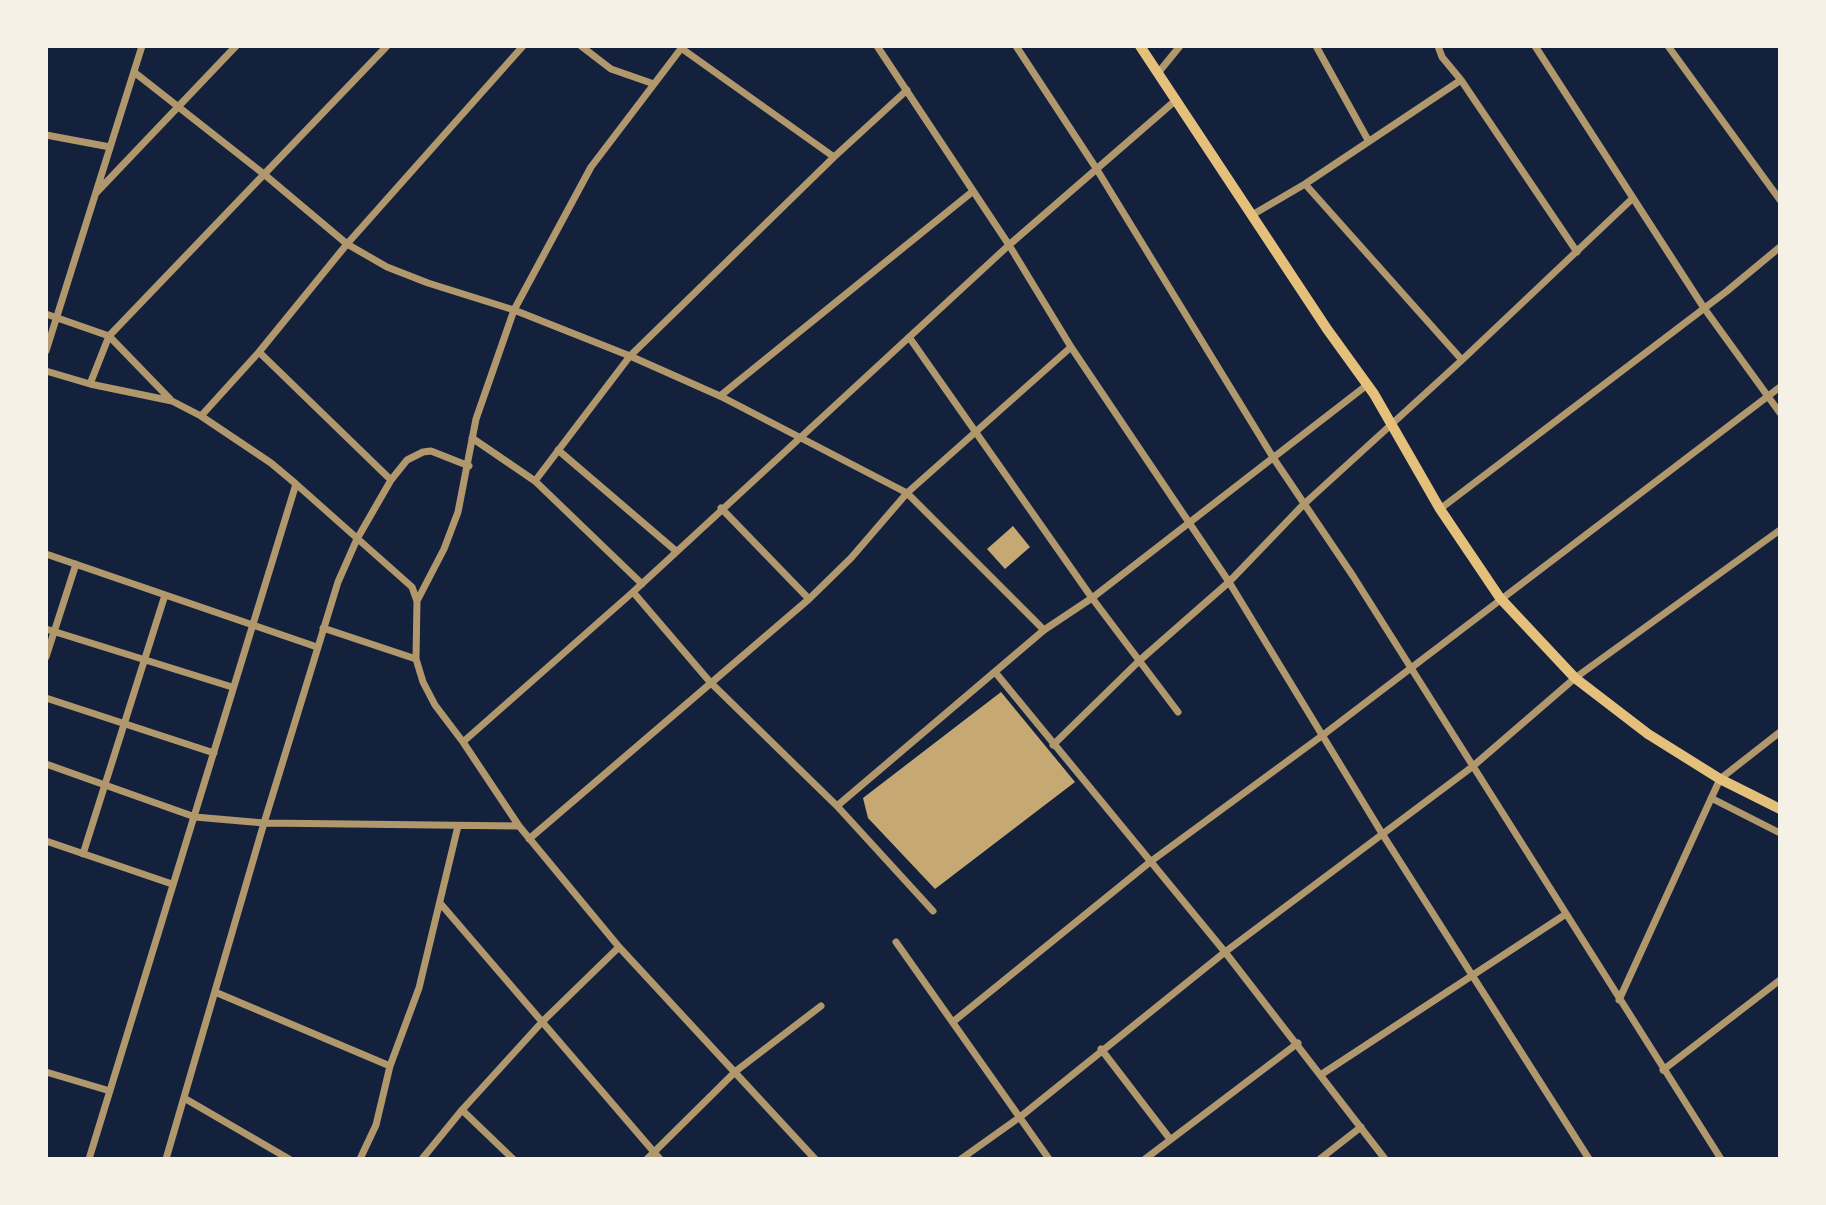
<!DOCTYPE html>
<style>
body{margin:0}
#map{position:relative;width:1826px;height:1205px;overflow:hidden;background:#14213d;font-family:Arial,sans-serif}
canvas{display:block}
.frame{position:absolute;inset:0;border:48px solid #f6f1e7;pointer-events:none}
</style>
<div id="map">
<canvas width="1826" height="1205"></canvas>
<div class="frame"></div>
</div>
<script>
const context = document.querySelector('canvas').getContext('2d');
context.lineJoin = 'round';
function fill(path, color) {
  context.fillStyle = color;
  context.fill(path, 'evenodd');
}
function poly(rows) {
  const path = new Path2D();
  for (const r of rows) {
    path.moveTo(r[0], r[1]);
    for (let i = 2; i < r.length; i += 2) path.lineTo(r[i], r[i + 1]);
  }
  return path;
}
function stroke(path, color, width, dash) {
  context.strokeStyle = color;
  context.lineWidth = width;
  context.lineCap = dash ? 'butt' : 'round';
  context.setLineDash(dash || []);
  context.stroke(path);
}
fill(poly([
 [1013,526,1030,547,1005,569,987,549],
 [1001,692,1075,782,935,889,868,818,863,798]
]), '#c6a872');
stroke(poly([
 [581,46,611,69,654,84],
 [877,46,1009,245,1071,347,1229,582,1383,835,1589,1159],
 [1016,46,1096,168,1274,459,1353,576,1721,1159],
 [1316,46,1368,140],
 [1438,46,1442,57,1461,80,1577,252],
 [1535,46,1704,308,1780,413],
 [1668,46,1780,200],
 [681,48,834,157],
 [134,72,265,175,347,244,387,267,428,283,514,310,630,356,720,396,907,493,1044,630],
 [1158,73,1180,46],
 [46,135,110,147],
 [1305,184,1462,360],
 [96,193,236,46],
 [1252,215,1305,184,1461,80],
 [46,314,109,336,170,399],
 [909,337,1092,598,1178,712],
 [46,351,142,46],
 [46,371,90,384,172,401,201,416,271,463,296,484,89,1159],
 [90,384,109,336,387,46],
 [720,396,972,192],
 [201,416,259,352,347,244,523,46],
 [472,438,535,481,642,584],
 [558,450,676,551],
 [391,480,407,460,423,452,431,451,469,466],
 [535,481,630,356,834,157,907,90],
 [296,484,412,587,417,601,416,659,423,682,435,705,463,742],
 [721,508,809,599],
 [1440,509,1727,291,1780,247],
 [46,554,317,647],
 [417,601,444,549,458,512,476,419,514,310,591,167,683,46],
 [323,628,416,659],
 [46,629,232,687],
 [46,657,76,564],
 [995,672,1225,952,1385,1159],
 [46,698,214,753],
 [1053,745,1139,661,1229,582,1303,505,1462,360,1633,198],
 [46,764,195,817,264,823,519,826,619,947,815,1159],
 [1711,798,1780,833],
 [837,806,1044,630,1092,598,1367,385],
 [519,826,463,742,633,592],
 [529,839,809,599,851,558,907,493,1071,347],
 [46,841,172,884],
 [83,854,165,595],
 [440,903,660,1159],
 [933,911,837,806,710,682,633,592,1009,245,1176,100],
 [896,942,1049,1159],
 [215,992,390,1066],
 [1619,1000,1720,779,1780,732],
 [954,1021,1150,862,1323,735,1780,387],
 [1101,1049,1170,1139],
 [1663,1070,1780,980],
 [46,1072,110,1091],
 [1322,1074,1566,914],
 [184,1098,289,1159],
 [462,1110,513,1159],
 [166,1159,264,823,338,582,357,539,391,480,259,352],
 [360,1159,376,1125,390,1066,419,988,458,826],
 [422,1159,462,1110,542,1022,619,947],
 [647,1159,736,1071,821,1006],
 [961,1159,1020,1117,1225,952,1472,767,1575,678,1780,530],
 [1145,1159,1298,1043],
 [1320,1159,1361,1127]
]), '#b1986c', 7);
stroke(poly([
 [1140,46,1327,329,1374,394,1440,509,1500,598,1575,678,1648,734,1720,779,1780,809]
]), '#e5c07b', 10);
</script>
